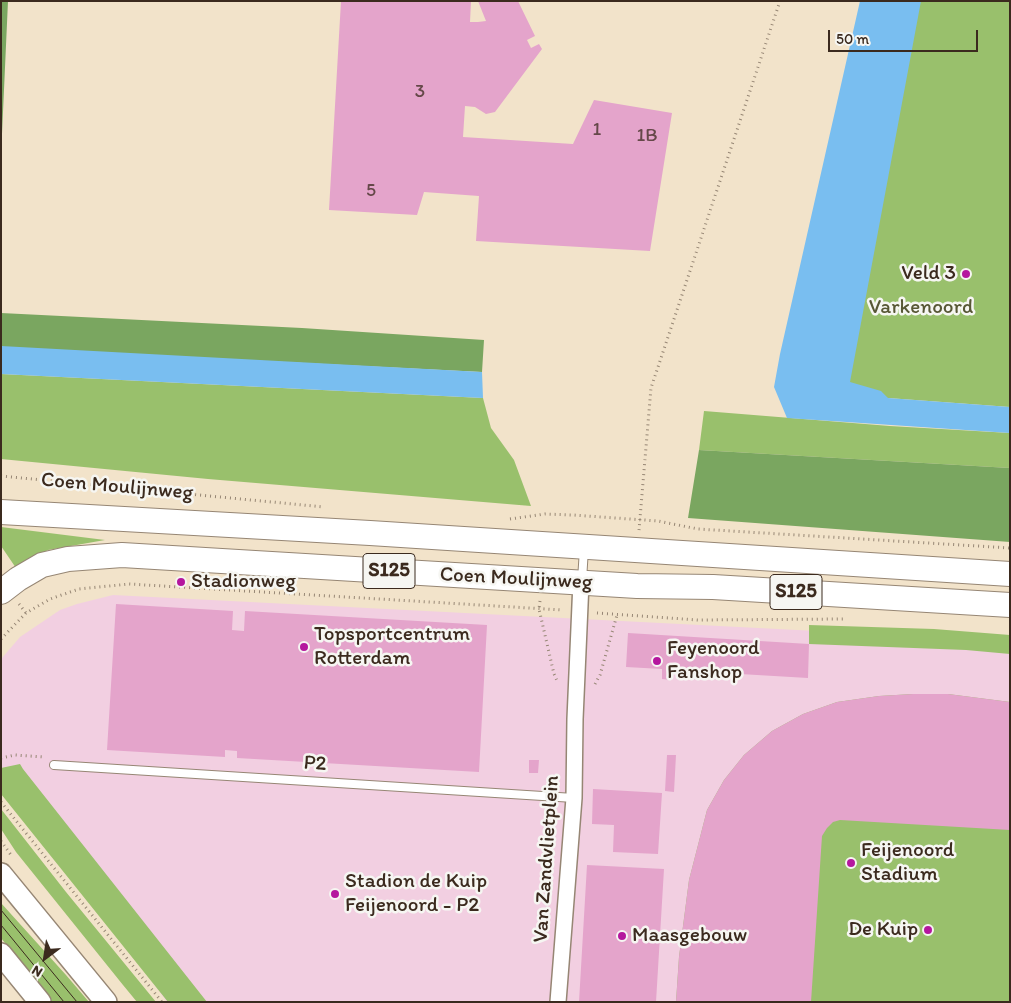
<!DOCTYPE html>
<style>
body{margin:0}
#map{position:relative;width:1011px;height:1003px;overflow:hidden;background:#f2e3ca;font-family:Itim,sans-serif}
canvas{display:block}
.frame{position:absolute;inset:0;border:2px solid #3b2a1e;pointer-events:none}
.north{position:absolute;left:20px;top:933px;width:50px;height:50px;-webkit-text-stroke:4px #f6f6f2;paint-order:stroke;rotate:211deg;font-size:14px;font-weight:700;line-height:20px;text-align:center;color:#3b2a1e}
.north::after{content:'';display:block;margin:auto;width:18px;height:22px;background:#3b2a1e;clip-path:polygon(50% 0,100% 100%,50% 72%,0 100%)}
.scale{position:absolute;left:828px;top:30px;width:150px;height:22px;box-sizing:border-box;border:2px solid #3b2a1e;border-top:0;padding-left:6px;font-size:15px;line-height:18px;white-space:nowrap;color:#3b2a1e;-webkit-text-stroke:4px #f6f6f2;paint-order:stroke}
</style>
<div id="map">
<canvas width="1011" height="1003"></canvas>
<div class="frame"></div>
<div class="north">N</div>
<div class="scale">50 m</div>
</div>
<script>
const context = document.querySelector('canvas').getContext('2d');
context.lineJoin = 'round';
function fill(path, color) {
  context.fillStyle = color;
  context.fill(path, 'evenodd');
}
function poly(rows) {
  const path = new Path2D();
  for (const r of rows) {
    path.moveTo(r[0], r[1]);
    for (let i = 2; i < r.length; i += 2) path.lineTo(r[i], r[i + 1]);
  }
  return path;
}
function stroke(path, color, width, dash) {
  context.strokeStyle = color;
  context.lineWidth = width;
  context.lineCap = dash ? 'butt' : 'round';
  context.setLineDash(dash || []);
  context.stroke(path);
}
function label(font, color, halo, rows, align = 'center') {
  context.font = font + ' Itim,sans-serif';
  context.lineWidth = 5;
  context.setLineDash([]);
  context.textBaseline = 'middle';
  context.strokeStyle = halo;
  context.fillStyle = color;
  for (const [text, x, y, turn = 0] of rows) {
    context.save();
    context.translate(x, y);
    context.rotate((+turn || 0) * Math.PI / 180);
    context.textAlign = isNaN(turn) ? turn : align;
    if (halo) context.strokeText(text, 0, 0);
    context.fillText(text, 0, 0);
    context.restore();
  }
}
fill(poly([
 [113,595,817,631,1010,644,1010,1002,167,1002,6,781,1,769,2,658,20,637,60,610,77,604]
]), '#f2cfe1');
fill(poly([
 [889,1,1010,1,1010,407,888,398,814,403],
 [1,374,483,398,491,428,514,460,531,506,208,479,1,459],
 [704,411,890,426,1010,433,1010,468,699,450],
 [1,527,105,540,48,550,16,568,1,546],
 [809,625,934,629,1010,635,1010,654,966,650,809,644],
 [913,694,948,694,1010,702,1010,1002,676,1002,679,957,689,880,707,810,724,780,744,755,772,731,803,714,837,702,879,696],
 [20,764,23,769,207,1002,168,1002,1,794,1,768],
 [1,809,66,892,156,1002,137,1002,123,985,16,852,1,829],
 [1,903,66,975,89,1002,52,1002,1,938]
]), '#99c06c');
fill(poly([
 [1,1,8,1,1,156],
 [1,313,302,328,484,340,482,372,6,348,1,346],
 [699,450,1010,468,1010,542,688,518]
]), '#7aa660');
fill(poly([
 [860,1,921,1,850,382,881,391,888,398,1010,407,1010,433,787,418,774,387,780,354],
 [1,346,482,372,483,398,1,374]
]), '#79bef0');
fill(poly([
 [341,1,471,1,470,22,478,22,486,21,478,1,518,1,535,36,527,40,531,48,539,44,542,49,495,112,486,114,475,107,465,106,463,137,573,144,594,100,672,113,650,251,476,241,479,196,424,192,417,215,329,210],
 [116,604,233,611,232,630,244,631,245,611,487,625,479,772,237,758,237,751,225,750,225,757,107,750],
 [628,633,809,644,808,678,672,670,672,680,662,679,662,669,626,667],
 [913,694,948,694,1010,702,1010,830,840,820,833,822,827,828,822,836,811,1002,676,1002,679,957,689,880,707,810,724,780,744,755,772,731,803,714,837,702,879,696],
 [667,755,676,755,674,792,665,791],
 [529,760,539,760,538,773,529,773],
 [593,789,662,793,658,854,613,852,614,825,592,824],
 [587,865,664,869,656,1002,579,1002]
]), '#e4a4cb');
const lane = poly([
 [582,580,584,549],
 [54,765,574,798]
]);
const street = poly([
 [558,1002,574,798,575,719,581,582]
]);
const secondary = poly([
 [1,874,106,1002],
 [1,954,40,1002]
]);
const primary = poly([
 [1,512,370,533,1010,574],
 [1,592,18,579,42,565,68,559,122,555,637,586,713,587,1010,605]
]);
stroke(lane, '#968674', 10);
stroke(street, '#968674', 18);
stroke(secondary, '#968674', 24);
stroke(primary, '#968674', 26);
stroke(poly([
 [1,476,324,507],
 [510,519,545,514,573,515,658,521,698,529,1010,548],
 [639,530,651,388,780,1],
 [540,601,539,609,554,674,558,683],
 [19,604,26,613],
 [597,613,698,620,845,619],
 [1,639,26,613,50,599,79,589,129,584,563,610],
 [595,684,600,675,617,615],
 [1,758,15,755,44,757],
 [1,802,162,1002],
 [1,841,11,855]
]), '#968674', 3, [1, 4]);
stroke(lane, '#fff', 8);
stroke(street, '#fff', 15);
stroke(secondary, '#fff', 21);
stroke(primary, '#fff', 24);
stroke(poly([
 [1,910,77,1002],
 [1,925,64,1002]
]), '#3b2a1e', 1);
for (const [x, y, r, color] of [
 [966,274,5,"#b5179e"],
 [181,582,5,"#b5179e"],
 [304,647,5,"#b5179e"],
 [657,661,5,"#b5179e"],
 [851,863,5,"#b5179e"],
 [335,894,5,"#b5179e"],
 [928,930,5,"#b5179e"],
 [622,936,5,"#b5179e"]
]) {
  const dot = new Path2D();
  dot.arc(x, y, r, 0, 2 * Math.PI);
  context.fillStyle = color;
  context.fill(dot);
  stroke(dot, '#f6f6f2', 2);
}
label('19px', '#654849', null, [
 ["3",420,92],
 ["1",597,130],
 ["1B",647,136],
 ["5",371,191]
]);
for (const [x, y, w] of [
 [389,571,52],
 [796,592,52]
]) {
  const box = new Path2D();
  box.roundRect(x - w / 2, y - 17.5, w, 35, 4);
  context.fillStyle = '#f6f6f2';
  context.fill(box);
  stroke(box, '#3b2a1e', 1);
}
label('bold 20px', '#3b2a1e', null, [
 ["S125",389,571],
 ["S125",796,592]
]);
label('21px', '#3b2a1e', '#f6f6f2', [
 ["Veld 3",956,274,"right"],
 ["Stadionweg",191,582],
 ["Topsportcentrum",314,635],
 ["Rotterdam",314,659],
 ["Feyenoord",667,649],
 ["Fanshop",667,673],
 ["Feijenoord",861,851],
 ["Stadium",861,875],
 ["Stadion de Kuip",345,882],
 ["Feijenoord - P2",345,906],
 ["De Kuip",918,930,"right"],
 ["Maasgebouw",632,936]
], 'left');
label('21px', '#575735', '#f6f6f2', [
 ["Varkenoord",921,308]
]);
label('21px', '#3b2a1e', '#f6f6f2', [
 ["Coen Moulijnweg",117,487,5],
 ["Coen Moulijnweg",516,579,3],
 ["P2",315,764,4],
 ["Van Zandvlietplein",547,859,-86]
]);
</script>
